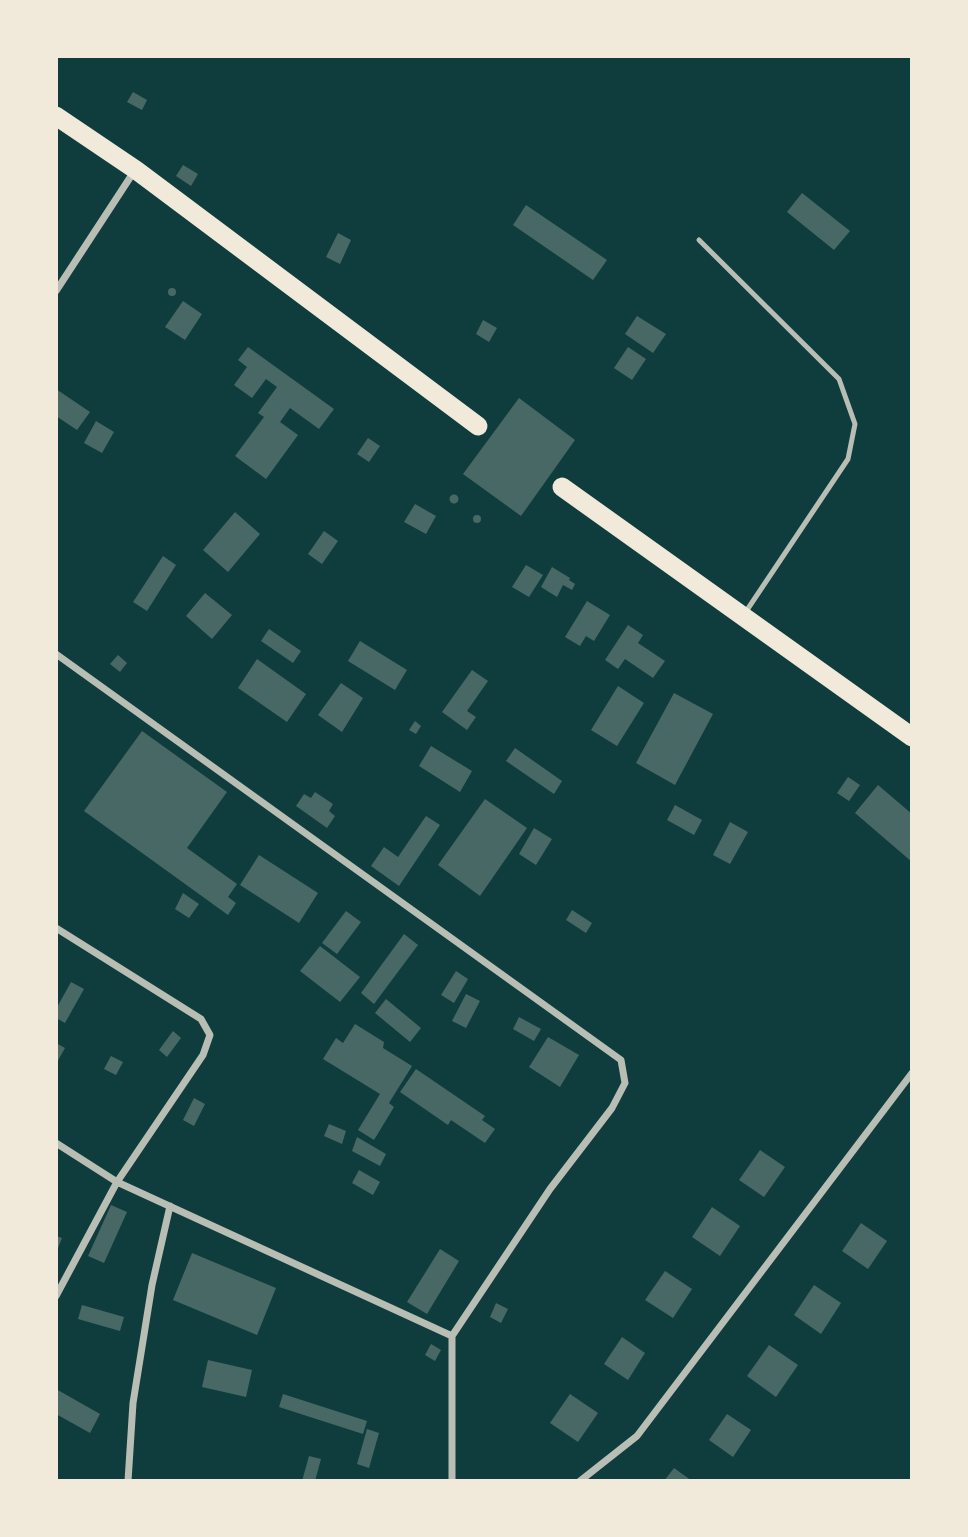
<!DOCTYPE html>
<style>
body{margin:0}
#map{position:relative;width:968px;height:1537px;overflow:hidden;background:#0f3d3e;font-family:Raleway,sans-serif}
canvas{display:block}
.frame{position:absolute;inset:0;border:58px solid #f1e9da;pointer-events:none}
</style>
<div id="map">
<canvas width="968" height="1537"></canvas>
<div class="frame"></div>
</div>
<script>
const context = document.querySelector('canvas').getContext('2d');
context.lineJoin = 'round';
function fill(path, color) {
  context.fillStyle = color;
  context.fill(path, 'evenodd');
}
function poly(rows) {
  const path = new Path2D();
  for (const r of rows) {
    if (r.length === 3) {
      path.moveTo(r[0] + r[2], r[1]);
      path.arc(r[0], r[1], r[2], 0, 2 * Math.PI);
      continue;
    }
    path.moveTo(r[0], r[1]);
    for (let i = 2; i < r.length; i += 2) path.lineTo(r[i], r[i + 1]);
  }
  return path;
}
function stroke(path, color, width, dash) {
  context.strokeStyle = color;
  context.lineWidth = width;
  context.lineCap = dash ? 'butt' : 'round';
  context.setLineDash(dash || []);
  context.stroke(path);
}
fill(poly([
 [133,92,147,100,142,110,127,102],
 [183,165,198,174,191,186,176,176],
 [802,193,850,231,834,250,787,212],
 [526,205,607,260,593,280,513,225],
 [338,233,351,240,340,264,326,257],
 [172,292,4],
 [183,301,202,314,185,340,165,327],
 [637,316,666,334,653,353,625,334],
 [483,320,497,328,489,342,476,334],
 [248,347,334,409,319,429,290,408,280,422,298,435,266,479,235,456,264,417,258,413,277,387,266,379,252,398,234,385,247,367,238,360],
 [628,347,646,359,632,380,614,368],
 [56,389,90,412,77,430,56,416],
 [519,398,575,440,521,516,463,474],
 [96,421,114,432,102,453,84,443],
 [368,438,380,446,369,462,357,454],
 [454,499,4.5],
 [415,504,436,516,426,534,404,522],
 [235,512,260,534,228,572,203,550],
 [477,519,4],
 [324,531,338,541,322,564,308,554],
 [163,556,176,565,147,611,133,602],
 [526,565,543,575,529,597,512,587],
 [552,567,570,578,569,580,575,584,572,590,563,585,557,597,541,587],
 [205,593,232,615,212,639,186,616],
 [587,601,610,615,594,641,586,636,580,646,565,637],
 [628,625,643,635,638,643,665,661,653,678,625,659,618,669,605,660],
 [269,629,301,651,293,663,261,641],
 [360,641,407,670,395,690,348,661],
 [118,655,127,663,120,672,110,664],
 [257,659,306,694,287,722,238,688],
 [472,670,488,681,467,711,476,717,467,730,442,712],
 [341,683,363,698,342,732,318,715],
 [618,686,644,703,617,746,591,730],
 [674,693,713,714,675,785,636,763],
 [415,721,421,726,416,734,409,730],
 [142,731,227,792,187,848,237,884,228,897,236,903,228,915,84,811],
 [431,746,472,771,460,792,419,766],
 [515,748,562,781,554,794,506,761],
 [848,777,860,785,849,801,837,793],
 [878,785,912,814,912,862,855,813],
 [315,792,333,804,329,811,335,816,327,828,296,806,304,794,311,798],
 [485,799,527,828,480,896,438,865],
 [675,805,702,820,694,835,667,820],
 [426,816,440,825,399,886,371,866,384,847,398,857],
 [730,822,748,832,730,864,713,855],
 [534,828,552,839,536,865,519,854],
 [259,855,318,893,299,923,240,885],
 [183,893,199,904,189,918,175,909],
 [572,910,592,923,586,933,566,920],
 [346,911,361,922,337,954,322,943],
 [404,934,418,945,374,1004,361,993],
 [320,946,360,977,340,1002,300,971],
 [456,971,468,979,454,1003,441,995],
 [71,982,84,989,65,1023,56,1018,56,1009],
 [466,994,480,1001,466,1028,452,1021],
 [386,999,421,1028,410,1042,375,1013],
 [519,1017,541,1029,534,1041,513,1029],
 [355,1024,384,1042,383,1048,412,1066,389,1103,394,1107,374,1140,358,1130,380,1094,323,1059,336,1038,343,1043],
 [173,1031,181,1038,167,1057,159,1050],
 [548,1037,579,1055,560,1087,529,1067],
 [56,1043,65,1048,56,1064],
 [111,1056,123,1062,116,1075,104,1069],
 [416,1069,485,1116,482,1120,495,1129,485,1143,451,1120,448,1125,400,1092],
 [194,1098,205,1104,194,1126,183,1120],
 [329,1124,346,1131,342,1144,324,1136],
 [357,1137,386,1154,380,1166,352,1151],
 [760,1150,785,1167,764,1197,739,1180],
 [359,1170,380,1182,373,1195,352,1183],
 [111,1205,127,1212,104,1263,88,1256],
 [712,1207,740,1226,720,1256,692,1237],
 [861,1223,887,1241,868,1269,842,1251],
 [56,1236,62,1238,56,1253],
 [440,1249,459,1261,427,1314,407,1302],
 [192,1253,276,1288,257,1335,173,1300],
 [665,1271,692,1289,673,1318,645,1300],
 [814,1285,841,1303,821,1334,794,1315],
 [496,1303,508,1309,501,1323,490,1317],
 [82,1305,124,1317,120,1331,78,1319],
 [622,1337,645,1353,628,1380,604,1364],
 [431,1344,441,1350,435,1361,425,1355],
 [769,1345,798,1365,776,1397,747,1376],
 [208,1360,252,1370,246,1397,202,1387],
 [56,1389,100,1414,90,1433,56,1414],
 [283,1394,367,1421,363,1434,279,1407],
 [570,1394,598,1413,578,1442,550,1423],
 [727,1414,751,1430,733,1457,709,1440],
 [367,1429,379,1433,369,1468,357,1464],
 [309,1456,321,1459,315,1481,302,1481],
 [674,1468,692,1481,664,1481]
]), '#486865');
stroke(poly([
 [699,240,839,379,855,424,848,459,745,613]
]), '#b8beb3', 5);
stroke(poly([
 [56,291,135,170],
 [56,654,621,1060,625,1083,612,1108,550,1189,452,1336,452,1481],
 [56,928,201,1019,210,1035,203,1055,117,1182,56,1296],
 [56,1143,117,1182,452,1336],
 [128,1481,133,1403,152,1285,170,1206],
 [580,1481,637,1436,912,1073]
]), '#b8beb3', 7);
stroke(poly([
 [56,116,136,170,478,426],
 [562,487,912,737]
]), '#f1e9da', 19);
</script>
